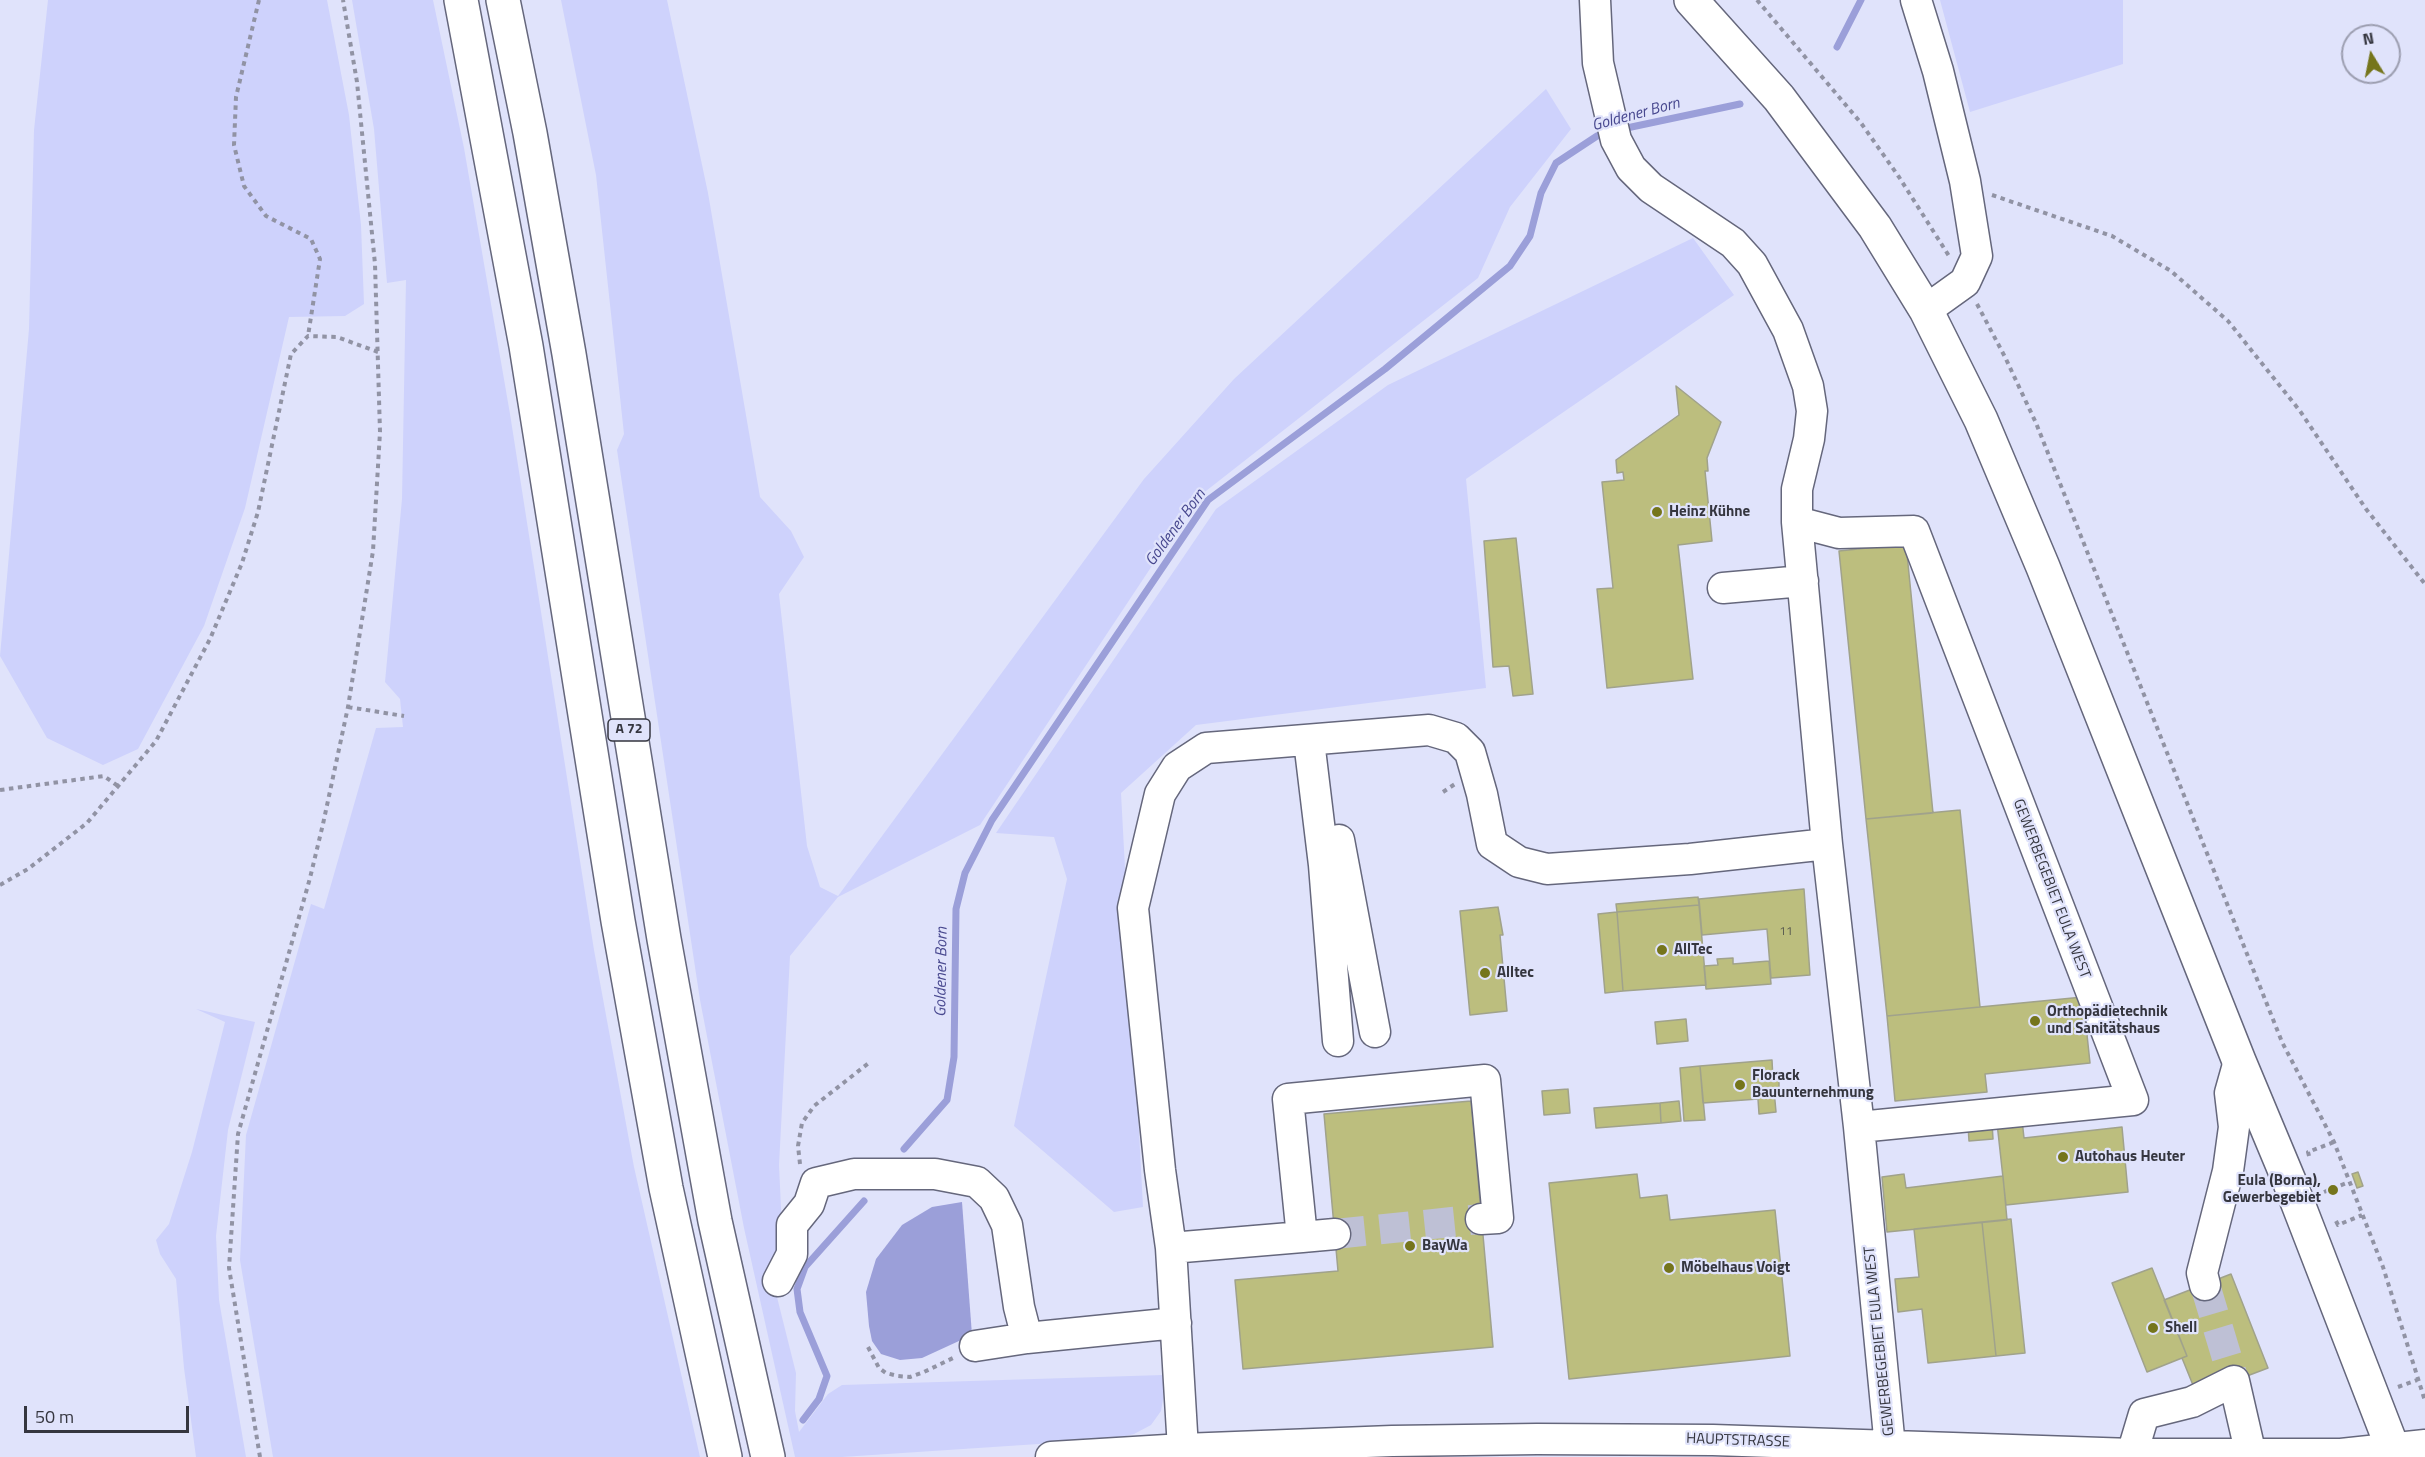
<!DOCTYPE html>
<meta charset="utf-8">
<style>
body{margin:0}
#map{position:relative;width:2425px;height:1457px;overflow:hidden;background:#e0e3fb;font-family:"Titillium Web",sans-serif}
canvas{display:block}
.north{position:absolute;left:2341px;top:24px;width:60px;height:60px;box-sizing:border-box;background:#e0e3fb;border:2px solid #9c9eb0;border-radius:50%;rotate:350deg;font-size:16px;font-weight:700;line-height:24px;text-align:center;color:#35363f}
.north::after{content:'';display:block;margin:auto;width:21px;height:27px;background:#75751c;clip-path:polygon(50% 0,100% 100%,50% 72%,0 100%)}
.scale{position:absolute;left:24px;top:1406px;width:165px;height:27px;box-sizing:border-box;border:3px solid #35363f;border-top:0;padding-left:8px;font-size:18px;line-height:21px;white-space:nowrap;color:#35363f;-webkit-text-stroke:4px #e0e3fb;paint-order:stroke}
</style>
<div id="map">
<canvas width="2425" height="1457"></canvas>
<div class="north">N</div>
<div class="scale">50 m</div>
</div>
<script>
const context = document.querySelector('canvas').getContext('2d');
context.lineJoin = 'round';
function fill(path, color) {
  context.fillStyle = color;
  context.fill(path, 'evenodd');
}
function poly(rows) {
  const path = new Path2D();
  for (const r of rows) {
    path.moveTo(r[0], r[1]);
    for (let i = 2; i < r.length; i += 2) path.lineTo(r[i], r[i + 1]);
  }
  return path;
}
function stroke(path, color, width, dash) {
  context.strokeStyle = color;
  context.lineWidth = width;
  context.lineCap = dash ? 'butt' : 'round';
  context.setLineDash(dash || []);
  context.stroke(path);
}
function label(font, color, halo, rows, align = 'center') {
  context.font = font + ' "Titillium Web",sans-serif';
  context.lineWidth = 4.5;
  context.setLineDash([]);
  context.textBaseline = 'middle';
  context.strokeStyle = halo;
  context.fillStyle = color;
  for (const [text, x, y, turn = 0] of rows) {
    context.save();
    context.translate(x, y);
    context.rotate((+turn || 0) * Math.PI / 180);
    context.textAlign = isNaN(turn) ? turn : align;
    if (halo) context.strokeText(text, 0, 0);
    context.fillText(text, 0, 0);
    context.restore();
  }
}
fill(poly([
 [48,0,327,0,349,115,361,225,364,304,345,316,289,317,245,508,204,626,138,749,103,765,47,738,0,656,29,329,34,130],
 [352,0,433,0,464,148,510,414,594,950,634,1167,700,1457,273,1457,240,1260,246,1135,311,904,324,909,376,728,403,727,400,699,385,682,402,499,406,280,387,283,374,129],
 [561,0,667,0,708,193,760,497,791,531,804,557,779,594,807,846,820,887,838,896,1144,479,1234,379,1546,89,1571,129,1510,207,1478,278,1197,498,980,825,838,897,790,956,779,1165,783,1251,771,1273,796,1373,795,1411,799,1432,828,1394,842,1385,1163,1375,1164,1393,1161,1411,1151,1425,1134,1434,1114,1439,842,1457,795,1457,744,1228,700,1000,617,450,624,434,596,175],
 [1940,0,2123,0,2123,64,1970,112],
 [1693,238,1734,295,1466,479,1486,688,1196,725,1121,793,1143,1207,1114,1212,1014,1126,1067,879,1054,837,996,833,1216,509,1388,385],
 [196,1009,255,1022,228,1130,216,1236,219,1300,246,1457,196,1457,184,1368,176,1279,160,1254,156,1240,169,1224,192,1152,225,1022]
]), '#ced2fc');
fill(poly([
 [962,1202,972,1335,922,1358,900,1360,881,1354,872,1341,869,1326,866,1292,876,1259,902,1225,932,1207]
]), '#9b9fd9');
stroke(poly([
 [1837,47,1861,0],
 [1622,129,1740,104],
 [904,1149,947,1100,954,1057,956,909,965,873,992,820,1208,500,1385,369,1510,266,1530,236,1541,193,1556,163,1597,136,1608,133],
 [803,1420,819,1399,827,1376,800,1312,797,1289,805,1267,864,1201]
]), '#9b9fd9', 7);
const building = poly([
 [1676,386,1721,422,1707,458,1708,471,1705,471,1712,541,1678,545,1693,679,1607,688,1597,589,1613,588,1602,482,1624,480,1623,472,1617,473,1616,460,1679,415,1676,386],
 [1516,538,1533,694,1513,696,1509,666,1493,667,1484,541,1516,538],
 [1906,544,1933,813,1866,819,1839,551,1906,544],
 [1960,810,1980,1007,1887,1016,1866,819,1960,810],
 [1804,889,1810,975,1771,978,1767,929,1702,935,1699,899,1804,889],
 [1698,897,1699,905,1617,912,1616,904,1698,897],
 [1699,905,1706,985,1623,991,1617,912,1699,905],
 [1498,907,1503,935,1500,935,1507,1011,1470,1015,1460,911,1498,907],
 [1617,912,1623,991,1605,993,1598,914,1617,912],
 [1733,958,1733,964,1769,961,1771,984,1706,989,1704,966,1718,965,1717,959,1733,958],
 [2083,997,2090,1063,1985,1074,1987,1092,1895,1101,1887,1016,2083,997],
 [1686,1019,1688,1041,1657,1044,1655,1022,1686,1019],
 [1772,1060,1773,1080,1779,1080,1779,1090,1774,1090,1776,1112,1759,1114,1758,1099,1703,1103,1700,1066,1772,1060],
 [1700,1066,1705,1120,1684,1121,1680,1068,1700,1066],
 [1568,1089,1570,1113,1544,1115,1542,1091,1568,1089],
 [1471,1101,1493,1347,1243,1369,1235,1280,1338,1271,1324,1114,1471,1101],
 [1679,1101,1681,1121,1661,1123,1660,1103,1679,1101],
 [1660,1103,1661,1123,1596,1128,1594,1108,1660,1103],
 [2022,1120,2024,1138,2122,1127,2128,1192,2006,1205,1997,1123,2022,1120],
 [1992,1123,1993,1139,1969,1141,1968,1125,1992,1123],
 [2358,1172,2363,1186,2357,1188,2352,1174,2358,1172],
 [1637,1174,1640,1198,1667,1195,1670,1220,1775,1210,1790,1356,1569,1379,1549,1183,1637,1174],
 [1904,1174,1906,1188,2003,1176,2007,1220,1887,1232,1882,1177,1904,1174],
 [2011,1219,2025,1353,1996,1356,1982,1222,2011,1219],
 [1982,1222,1996,1356,1928,1363,1922,1309,1898,1312,1895,1279,1919,1277,1914,1229,1982,1222],
 [2152,1268,2187,1356,2147,1372,2112,1283,2152,1268],
 [2231,1274,2268,1368,2197,1395,2182,1358,2187,1356,2164,1300,2231,1274]
]);
fill(building, '#bcbe7e');
stroke(building, '#a0a28b', 1.5);
stroke(poly([
 [1335,1234,1481,1219],
 [2205,1285,2234,1381]
]), '#bec0d5', 30, [30, 15]);
const minor = poly([
 [1595,0,1598,63,1616,140,1631,168,1651,188,1733,243,1752,264,1788,330,1808,386,1812,411,1809,439,1797,489,1797,522,1827,844,1859,1127,1890,1447],
 [1916,0,1938,71,1965,181,1977,256,1965,282,1926,310],
 [1797,522,1839,533,1914,531,2133,1100,1859,1127],
 [1723,588,1803,581],
 [1309,741,1324,865,1338,1041],
 [1339,840,1375,1032],
 [1335,1234,1302,1237,1288,1099,1485,1080,1498,1218,1481,1219],
 [1171,1248,1302,1237],
 [778,1281,792,1254,792,1225,809,1204,816,1183,854,1174,935,1174,977,1182,994,1198,1007,1225,1019,1307,1027,1338],
 [2205,1285,2202,1273,2228,1171,2234,1127,2230,1093,2239,1061],
 [975,1346,1027,1338,1176,1323],
 [1183,1449,1171,1248,1160,1170,1133,908,1160,794,1177,767,1206,748,1429,730,1456,738,1470,752,1482,794,1492,844,1519,862,1547,869,1690,859,1827,844],
 [2132,1454,2144,1414,2192,1402,2234,1381,2251,1455],
 [1051,1457,1183,1449,1392,1441,1537,1439,1713,1440,2132,1454,2341,1454,2425,1445]
]);
const major = poly([
 [1691,0,1779,98,1875,227,1926,310,1981,420,2043,567,2239,1061,2290,1183,2396,1457]
]);
const highway = poly([
 [461,0,526,346,618,921,666,1188,725,1457],
 [503,0,530,133,569,354,664,939,715,1221,768,1457]
]);
stroke(minor, '#65677c', 33);
stroke(major, '#65677c', 36);
stroke(highway, '#65677c', 36);
stroke(poly([
 [259,0,236,97,234,145,244,186,266,216,311,239,320,259,308,336],
 [1757,0,1861,123,1899,177,1949,256],
 [1992,195,2112,236,2171,271,2228,321,2300,411,2366,509,2425,584],
 [1977,304,2005,357,2036,423,2282,1042,2334,1142,2383,1267,2425,1401],
 [348,707,404,716],
 [0,790,104,776,118,786],
 [1443,792,1455,784],
 [0,885,28,869,87,823,156,741,210,639,242,563,258,512,291,354,308,336,337,337,378,352],
 [2309,1156,2308,1152,2334,1142],
 [800,1164,798,1146,802,1123,814,1106,870,1062],
 [2324,1192,2349,1182],
 [2336,1221,2338,1225,2362,1215],
 [868,1347,879,1368,886,1373,898,1376,910,1377,924,1372,953,1358],
 [2398,1387,2417,1380],
 [260,1457,229,1268,238,1134,310,878,323,824,348,707,373,551,380,432,375,264,357,82,343,0]
]), '#9193a4', 4, [4.5, 4.5]);
stroke(minor, '#fff', 30);
stroke(major, '#fff', 33);
stroke(highway, '#fff', 33);
for (const [x, y, r, color] of [
 [1657,512,6,"#75751c"],
 [1662,950,6,"#75751c"],
 [1485,973,6,"#75751c"],
 [2035,1021,6,"#75751c"],
 [1740,1085,6,"#75751c"],
 [2063,1157,6,"#75751c"],
 [2333,1190,6,"#75751c"],
 [1410,1246,6,"#75751c"],
 [1669,1268,6,"#75751c"],
 [2153,1328,6,"#75751c"]
]) {
  const dot = new Path2D();
  dot.arc(x, y, r, 0, 2 * Math.PI);
  context.fillStyle = color;
  context.fill(dot);
  stroke(dot, '#e0e3fb', 2);
}
label('12px', '#57584f', null, [
 ["11",1786,932]
]);
for (const [x, y, w] of [
 [629,730,42]
]) {
  const box = new Path2D();
  box.roundRect(x - w / 2, y - 11, w, 22, 4.5);
  context.fillStyle = '#e0e3fb';
  context.fill(box);
  stroke(box, '#35363f', 1.5);
}
label('bold 14px', '#35363f', null, [
 ["A 72",629,730]
]);
label('bold 15px', '#35363f', '#e0e3fb', [
 ["Heinz Kühne",1669,512],
 ["AllTec",1674,950],
 ["Alltec",1497,973],
 ["Orthopädietechnik",2047,1012],
 ["und Sanitätshaus",2047,1029],
 ["Florack",1752,1076],
 ["Bauunternehmung",1752,1093],
 ["Autohaus Heuter",2075,1157],
 ["Eula (Borna),",2321,1181,"right"],
 ["Gewerbegebiet",2321,1198,"right"],
 ["BayWa",1422,1246],
 ["Möbelhaus Voigt",1681,1268],
 ["Shell",2165,1328]
], 'left');
label('15px', '#35363f', '#e0e3fb', [
 ["GEWERBEGEBIET EULA WEST",2051,889,69],
 ["GEWERBEGEBIET EULA WEST",1880,1341,-96],
 ["HAUPTSTRASSE",1738,1441,2]
]);
label('italic 16px', '#48488f', '#e0e3fb', [
 ["Goldener Born",1636,115,-15],
 ["Goldener Born",1176,528,-54],
 ["Goldener Born",942,972,-89]
]);
</script>
